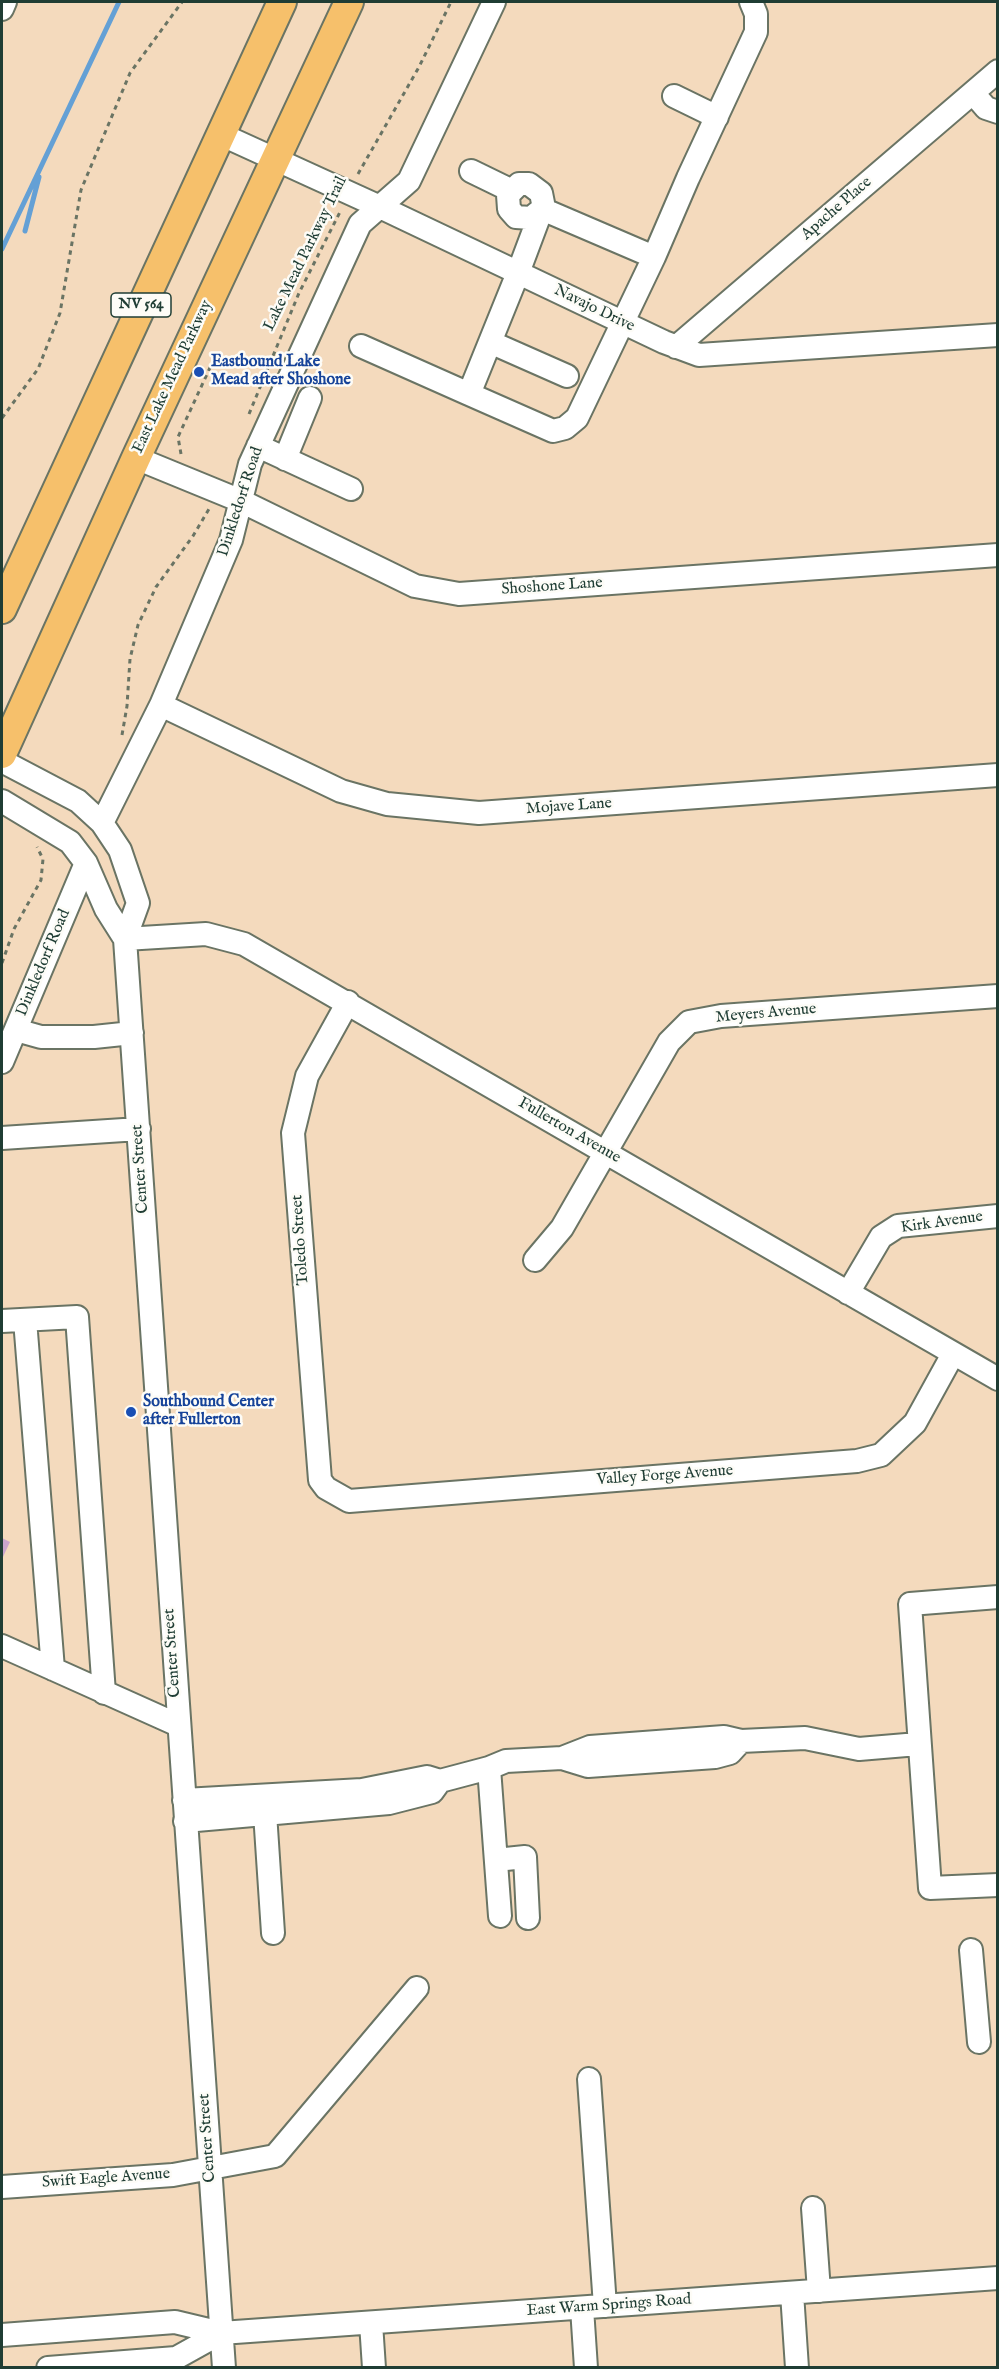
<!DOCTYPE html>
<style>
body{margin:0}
#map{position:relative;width:999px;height:2369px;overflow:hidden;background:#f4dabd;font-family:"IM FELL English",serif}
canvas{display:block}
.frame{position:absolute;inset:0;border:3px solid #1f3d34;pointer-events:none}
</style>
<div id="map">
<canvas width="999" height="2369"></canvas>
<div class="frame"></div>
</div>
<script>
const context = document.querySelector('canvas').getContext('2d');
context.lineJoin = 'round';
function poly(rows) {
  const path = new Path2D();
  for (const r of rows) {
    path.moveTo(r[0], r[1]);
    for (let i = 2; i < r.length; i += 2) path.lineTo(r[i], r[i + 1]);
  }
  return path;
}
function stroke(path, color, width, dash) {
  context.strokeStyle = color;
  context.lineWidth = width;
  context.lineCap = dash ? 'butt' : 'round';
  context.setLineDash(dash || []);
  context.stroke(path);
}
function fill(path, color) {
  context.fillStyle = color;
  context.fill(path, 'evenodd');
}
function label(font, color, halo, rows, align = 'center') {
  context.font = font + ' "IM FELL English",serif';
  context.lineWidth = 5;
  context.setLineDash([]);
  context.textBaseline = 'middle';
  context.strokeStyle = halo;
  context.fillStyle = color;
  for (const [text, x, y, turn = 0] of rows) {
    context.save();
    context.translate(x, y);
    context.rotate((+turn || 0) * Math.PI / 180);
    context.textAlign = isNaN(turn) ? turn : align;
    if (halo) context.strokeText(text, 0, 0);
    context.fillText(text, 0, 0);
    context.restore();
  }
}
stroke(poly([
 [25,231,39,177],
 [2,249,119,2]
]), '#64a0d5', 5);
fill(poly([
 [2,1538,10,1542,2,1559]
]), '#caa5cc');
const minor = poly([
 [2,9,5,2],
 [973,93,986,108,998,112],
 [674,96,717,117],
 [220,134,380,207,664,342,699,355,998,335],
 [471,171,510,190],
 [542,209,654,257],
 [490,342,567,376],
 [361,346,469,394,518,273,542,209,543,203,541,193,529,184,519,184,508,195,509,209,516,217,531,218,542,209],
 [676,347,998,71],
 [469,394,553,431,565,428,577,418,654,257,688,178,756,32,756,14,751,2],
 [258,446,351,489],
 [136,458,241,501,415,586,459,594,998,555],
 [285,459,310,398],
 [161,705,341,791,387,804,479,813,998,775],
 [2,761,78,801,102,823,120,850,138,903,125,939,224,2368],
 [2,801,70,842,86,863,106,909,125,939],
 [102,823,161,705,231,540,250,464,360,224,409,181,494,2],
 [125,939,206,934,244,944,998,1379],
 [348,1002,307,1076,293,1133,320,1480,326,1488,349,1501,857,1461,881,1455,915,1423,953,1354],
 [16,1030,41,1037,94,1037,132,1033],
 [2,1062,86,863],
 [2,1138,139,1129],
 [535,1260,562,1228,669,1042,689,1022,721,1016,998,996],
 [848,1293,881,1237,898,1226,998,1216],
 [25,1320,53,1669],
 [2,1321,77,1317,104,1693],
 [998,1597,910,1604,930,1888,998,1885],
 [2,1646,178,1725],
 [741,1741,805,1738,859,1749,918,1744],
 [489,1768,500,1916],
 [440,1781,489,1768,506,1761,562,1758,590,1747,724,1737,741,1741,730,1753,715,1757,588,1766,562,1758],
 [264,1798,273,1933],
 [184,1800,362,1790,427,1777,440,1781,432,1792,389,1803,185,1821],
 [496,1860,525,1857,528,1918],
 [971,1950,979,2042],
 [589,2079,605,2306],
 [2,2187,173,2175,275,2156,417,1988],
 [813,2208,819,2291],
 [792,2293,797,2368],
 [582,2308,586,2368],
 [371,2323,374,2368],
 [2,2335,175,2322,221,2333,998,2278],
 [48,2368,176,2358,221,2333]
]);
const major = poly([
 [2,609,282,2],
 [2,754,136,458,349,2]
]);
stroke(minor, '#6a7464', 26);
stroke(major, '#6a7464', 32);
stroke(poly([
 [358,174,419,67,451,2],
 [249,414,299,293,341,210],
 [2,418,38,369,60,313,81,190,130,73,182,2],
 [181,454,178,437,214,359],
 [122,735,127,706,130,659,138,625,156,587,193,536,209,509],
 [2,963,14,929,41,880,43,859,37,847]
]), '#6a7464', 3, [4.5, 4.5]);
stroke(minor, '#fff', 22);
stroke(major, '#f6c06b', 28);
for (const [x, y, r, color] of [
 [199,372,6,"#1a4fb4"],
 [131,1412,6,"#1a4fb4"]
]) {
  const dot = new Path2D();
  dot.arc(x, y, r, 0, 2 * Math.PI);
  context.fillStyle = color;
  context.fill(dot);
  stroke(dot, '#fdfcf7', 2);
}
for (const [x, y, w] of [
 [141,305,60]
]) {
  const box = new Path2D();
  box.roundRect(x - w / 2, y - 12, w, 24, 4.5);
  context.fillStyle = '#fdfcf7';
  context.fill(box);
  stroke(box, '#1f3d34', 1.5);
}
label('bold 15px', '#1f3d34', null, [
 ["NV 564",141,305]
]);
label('16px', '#1f3d34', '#fdfcf7', [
 ["Apache Place",837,209,-41],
 ["Lake Mead Parkway Trail",306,254,-64],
 ["Navajo Drive",594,309,26],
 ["East Lake Mead Parkway",173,377,-65],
 ["Dinkledorf Road",241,502,-72],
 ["Shoshone Lane",552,587,-4],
 ["Mojave Lane",569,807,-4],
 ["Dinkledorf Road",44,963,-67],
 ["Meyers Avenue",766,1014,-5],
 ["Fullerton Avenue",569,1131,30],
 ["Center Street",141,1169,-94],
 ["Kirk Avenue",942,1223,-8],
 ["Toledo Street",301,1240,-94],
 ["Valley Forge Avenue",665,1476,-4],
 ["Center Street",173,1653,-94],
 ["Center Street",208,2138,-94],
 ["Swift Eagle Avenue",106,2179,-4],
 ["East Warm Springs Road",609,2306,-4]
]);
label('bold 16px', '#164399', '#fdfcf7', [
 ["Eastbound Lake",211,363],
 ["Mead after Shoshone",211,381],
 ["Southbound Center",143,1403],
 ["after Fullerton",143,1421]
], 'left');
</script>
